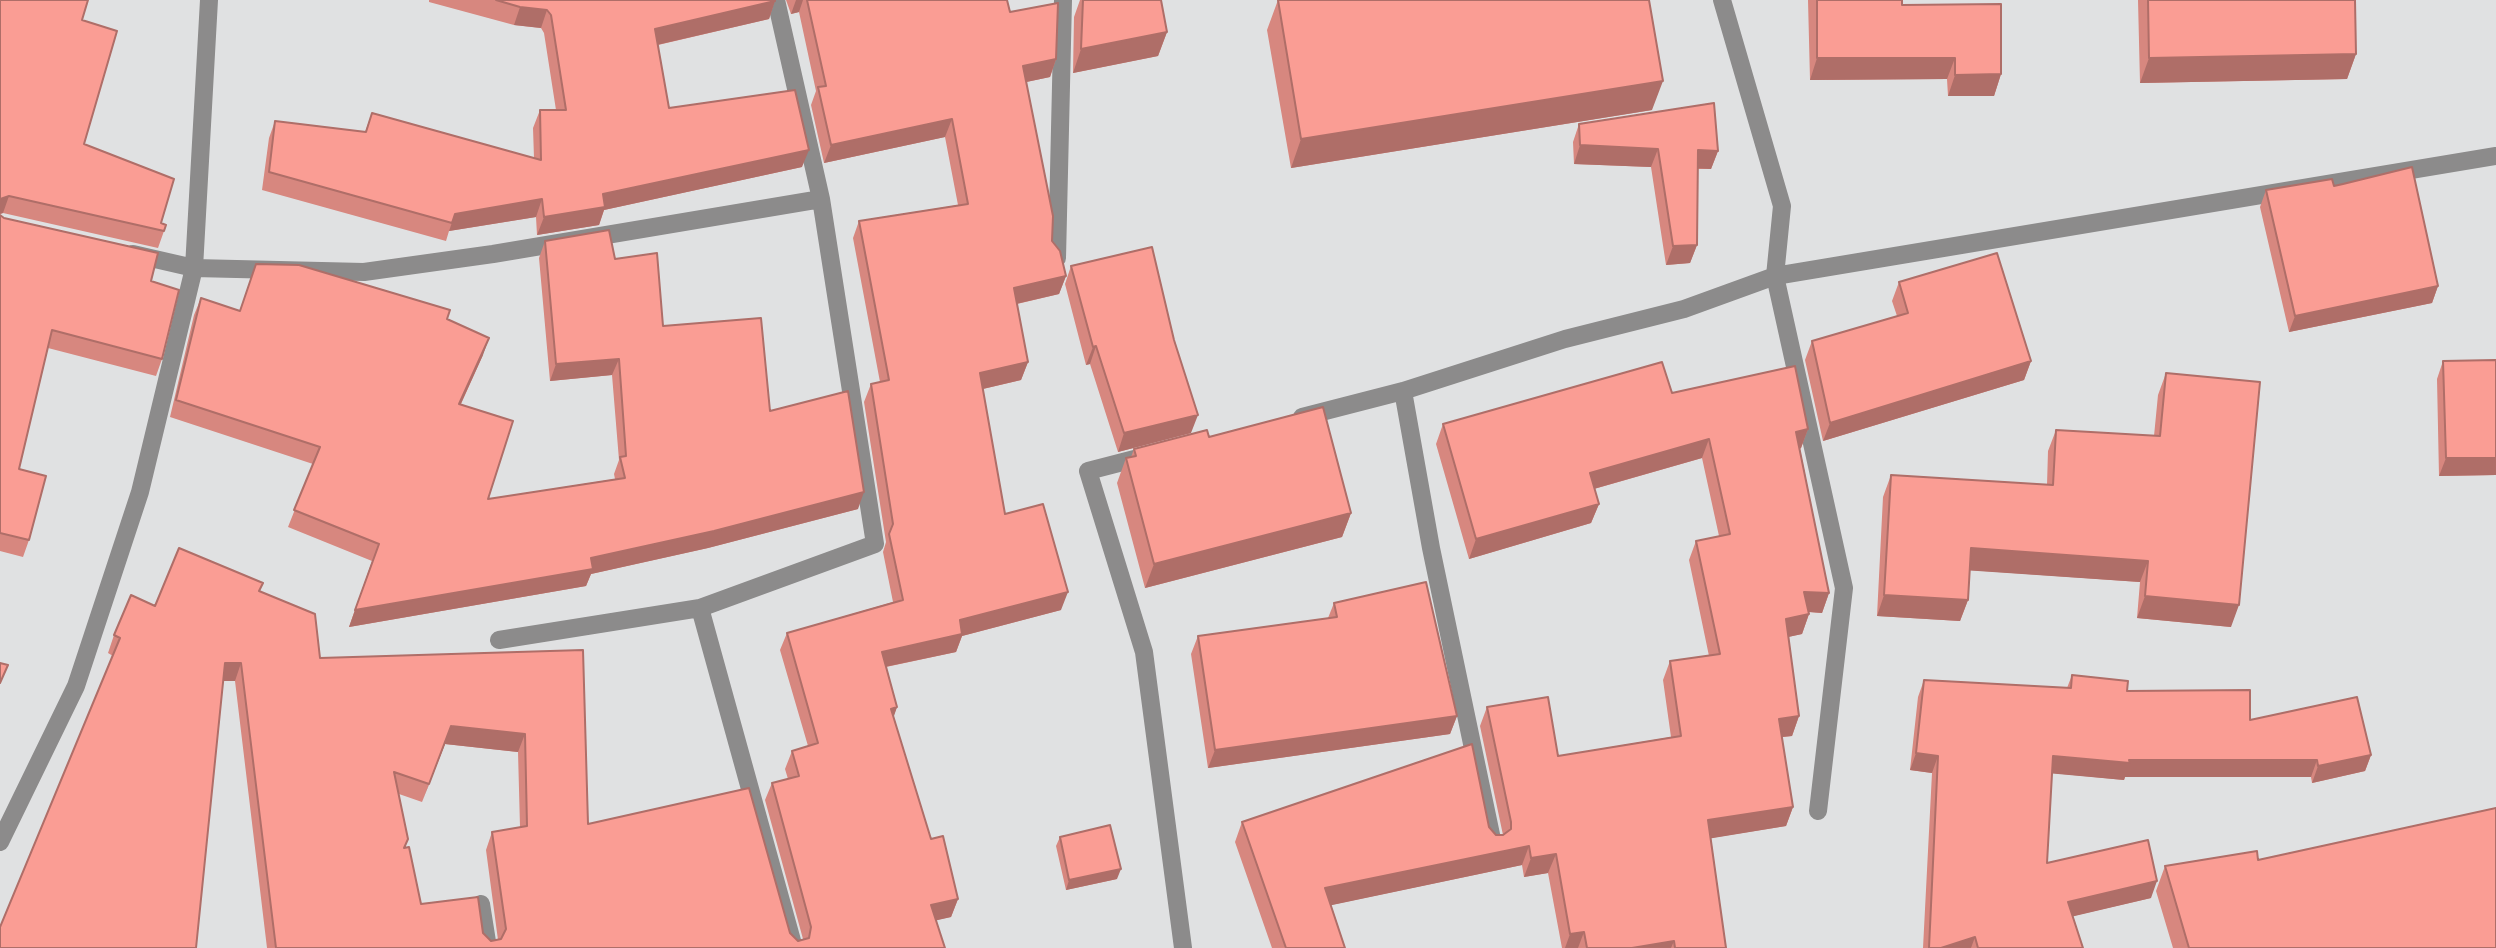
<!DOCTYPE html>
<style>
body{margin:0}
canvas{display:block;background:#e0e1e2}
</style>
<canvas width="2496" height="948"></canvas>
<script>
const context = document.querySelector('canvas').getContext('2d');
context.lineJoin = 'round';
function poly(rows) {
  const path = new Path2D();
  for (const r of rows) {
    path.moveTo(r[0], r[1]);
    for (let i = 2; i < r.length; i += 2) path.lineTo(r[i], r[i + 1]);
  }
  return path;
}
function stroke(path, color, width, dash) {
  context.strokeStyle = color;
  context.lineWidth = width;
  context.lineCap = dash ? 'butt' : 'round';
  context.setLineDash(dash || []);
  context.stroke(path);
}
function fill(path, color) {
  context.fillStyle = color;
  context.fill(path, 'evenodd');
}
stroke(poly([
 [1722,0,1782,206,1775,276,1844,588,1818,811],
 [133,254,194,268,364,272,493,254,821,199],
 [1057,258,1063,0],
 [1403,391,1431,548,1493,844],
 [1302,417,1403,391,1565,339,1684,309,1775,276,2496,156],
 [1146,456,1088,471,1144,652,1183,948],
 [700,608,794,948],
 [499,640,700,608,875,544,821,199,776,0],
 [0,842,76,686,140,492,194,268,209,0],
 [481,904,488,948]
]), '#8c8b8b', 18);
fill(poly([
 [429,0,775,0,769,19,658,45,669,108,802,167,604,210,599,225,537,235,536,217,449,231,446,241,262,190,269,138,275,121,365,132,372,113,534,158,533,128,540,110,556,110,544,33,541,28,514,25,429,2],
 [786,0,1007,0,1010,12,1056,59,1050,77,1026,82,1052,241,1066,276,1059,294,1017,304,1028,362,1021,380,983,389,1005,514,1061,610,962,636,956,652,886,667,897,707,893,717,931,839,958,899,951,917,936,920,945,948,267,948,235,681,223,681,113,656,108,653,114,635,155,606,260,591,320,658,583,650,588,824,790,933,798,941,803,939,765,800,772,783,788,779,785,769,792,751,808,746,780,650,787,633,893,602,883,552,886,542,864,402,871,384,880,382,853,238,859,221,958,205,945,137,824,163,811,105,816,91,799,12,791,14],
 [445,744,518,752,520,827,492,832,486,850,498,940,491,941,483,933,421,904,404,847,399,794,422,802],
 [1080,0,1161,0,1167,32,1158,56,1073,73,1074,17],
 [1278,0,1652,110,1291,168,1267,30],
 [1808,0,1902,0,1902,5,2001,74,1994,96,1948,96,1947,79,1810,80],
 [2138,0,2355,0,2356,54,2347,79,2140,83],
 [82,20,84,144,161,223,164,231,158,248,3,213,0,214],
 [1579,124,1718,151,1711,169,1698,169,1697,245,1690,263,1666,265,1651,167,1574,164,1573,142],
 [2266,190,2438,286,2432,303,2289,332,2260,207],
 [0,215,4,218,151,281,162,359,156,376,48,348,19,469,29,540,23,557,0,551],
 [545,241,615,259,663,326,770,411,858,509,708,548,591,574,586,586,349,627,372,561,288,527,313,464,170,417,194,315,201,298,240,311,447,319,483,355,461,404,488,499,615,479,614,474,619,460,612,375,550,381,539,258],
 [1071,266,1191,433,1118,452,1090,364,1086,365,1065,284],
 [1899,282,2031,361,2024,380,1823,441,1805,360,1812,341,1897,316,1892,301],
 [2496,360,2496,475,2439,476,2437,379,2443,361],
 [2166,373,2231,627,2137,618,2140,582,1969,570,1968,600,1960,621,1877,616,1883,497,1891,475,2047,485,2048,451,2056,430,2154,436,2158,395],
 [1672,393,1808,429,1801,448,1800,449,1829,593,1822,613,1809,612,1809,614,1802,634,1788,637,1799,716,1792,736,1782,737,1793,807,1786,826,1711,838,1726,948,1562,948,1548,873,1524,877,1522,865,1331,905,1345,948,1272,948,1235,842,1242,822,1489,827,1496,835,1503,835,1480,726,1487,707,1558,756,1671,737,1663,680,1670,661,1709,656,1689,560,1696,541,1719,536,1702,458,1594,489,1599,504,1591,523,1469,559,1436,444,1443,424],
 [1209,437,1351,513,1342,537,1145,588,1117,483,1126,458,1131,457,1134,449],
 [1334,603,1457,716,1450,734,1208,768,1191,654,1198,636,1328,618],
 [2072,675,2127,691,2250,720,2371,755,2365,771,2312,783,2311,777,2125,777,2124,780,2052,773,2047,863,2151,898,2073,916,2083,948,1923,948,1932,773,1910,770,1918,697,1924,680,2067,688],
 [1060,837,1117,879,1066,890,1056,846],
 [2258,860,2496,948,2173,948,2156,891,2165,866]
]), '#d7877f');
fill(poly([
 [796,0,803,0,799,12,791,14],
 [775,1,769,19,648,47,655,29],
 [520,7,547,10,541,28,514,25],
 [1167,32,1158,56,1073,73,1081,49],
 [2356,54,2347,79,2140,83,2149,58],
 [1817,58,1955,58,1947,79,1810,80],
 [1056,59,1050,77,1017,84,1023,66],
 [2001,74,1994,96,1948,96,1955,75],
 [1663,81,1652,110,1291,168,1301,139],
 [952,119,945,137,824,163,831,145],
 [1580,145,1658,149,1651,167,1574,164],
 [809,150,802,167,604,210,599,225,537,235,544,217,603,194],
 [1698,150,1718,151,1711,169,1692,168],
 [9,196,3,213,0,214,0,199],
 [542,199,536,217,449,231,455,214],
 [1697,245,1690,263,1666,265,1673,246],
 [1066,276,1059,294,1007,306,1014,288],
 [2438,286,2432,303,2289,332,2295,316],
 [489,338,483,355,453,421,459,404],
 [1096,346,1090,364,1086,365,1093,347],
 [619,359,612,375,550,381,556,364],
 [2031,361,2024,380,1823,441,1830,423],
 [1028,362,1021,380,974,391,980,373],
 [1198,415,1191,433,1118,452,1124,433],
 [1808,429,1801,448,1789,452,1796,432],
 [1709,439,1702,458,1583,492,1590,473],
 [2446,458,2496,458,2496,475,2439,476],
 [864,492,858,509,708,548,591,574,586,586,349,627,355,610,591,558],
 [1599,504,1591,523,1469,559,1476,539],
 [1351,513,1342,537,1145,588,1154,564],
 [1971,548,2148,561,2140,582,1963,570],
 [1068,592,1061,610,962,636,956,652,875,669,882,652,960,620],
 [1804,592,1829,593,1822,613,1797,611],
 [1884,595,1968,600,1960,621,1877,616],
 [2145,596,2239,605,2231,627,2137,618],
 [1809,614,1802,634,1779,639,1786,619],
 [225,663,241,663,235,681,219,681],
 [897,707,891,725,891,709],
 [1457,716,1450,734,1208,768,1215,750],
 [1799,716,1792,736,1772,738,1779,719],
 [451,726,525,734,518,752,445,744,422,802],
 [1916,753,1938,756,1932,773,1910,770],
 [2371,755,2365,771,2312,783,2318,766],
 [2053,756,2129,760,2317,760,2311,777,2125,777,2124,780,2047,773],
 [1793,807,1786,826,1701,840,1708,820],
 [1529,846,1522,865,1318,908,1325,888],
 [1556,854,1548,873,1524,877,1531,858],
 [1121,869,1117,879,1066,890,1069,880],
 [2157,881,2151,898,2062,919,2068,902],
 [958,899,951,917,925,923,931,905],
 [1584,932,1578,948,1565,948,1570,934],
 [1975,937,1971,948,1941,948],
 [1674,941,1671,948,1632,948]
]), '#af6e68');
const building = poly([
 [0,0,88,0,82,20,117,31,84,144,174,179,161,223,166,225,164,231,9,196,0,199,0,0],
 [496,0,775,0,775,1,655,29,669,108,795,90,809,150,603,194,605,207,544,217,542,199,455,214,452,223,269,172,275,121,366,132,372,113,541,160,540,110,566,110,551,15,547,10,520,7,496,0],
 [807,0,1007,0,1010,12,1058,3,1056,59,1023,66,1053,216,1052,241,1060,251,1066,276,1014,288,1028,362,980,373,1005,514,1043,504,1068,592,960,620,962,634,882,652,897,707,891,709,931,839,943,836,958,899,931,905,945,948,276,948,241,663,225,663,196,948,0,948,0,927,120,638,114,635,131,595,155,606,179,548,263,583,259,591,315,614,320,658,583,650,588,824,749,788,790,933,798,941,809,938,811,927,772,783,799,776,792,751,818,743,787,633,903,600,889,534,893,524,871,384,889,380,859,221,968,204,952,119,831,145,818,87,826,86,807,0],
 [451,726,525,734,527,826,492,832,506,929,501,939,491,941,483,933,478,897,421,904,409,847,404,848,408,839,394,772,429,784,451,726],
 [1083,0,1161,0,1167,32,1081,49,1083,0],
 [1278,0,1649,0,1663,81,1301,139,1278,0],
 [1817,0,1902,0,1902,5,2001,4,2001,74,1955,75,1955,58,1817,58,1817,0],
 [2148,0,2355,0,2356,54,2149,58,2148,0],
 [1714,103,1718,151,1698,150,1697,245,1673,246,1658,149,1580,145,1579,124,1714,103],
 [2412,167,2438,286,2295,316,2266,190,2332,179,2334,186,2343,184,2412,167],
 [0,215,4,218,158,253,151,281,179,290,162,359,52,330,19,469,46,476,29,540,0,533,0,215],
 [609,230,615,259,657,253,663,326,761,318,770,411,848,391,864,492,714,531,591,558,593,569,355,610,379,544,294,510,320,447,176,400,201,298,240,311,256,264,299,265,450,310,447,319,489,338,459,404,513,421,488,499,625,478,620,457,626,456,619,359,556,364,545,241,609,230],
 [1152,247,1174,340,1198,415,1124,433,1096,346,1093,347,1071,266,1152,247],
 [1997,253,2031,361,1830,423,1812,341,1908,313,1899,282,1997,253],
 [2496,360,2496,458,2446,458,2443,361,2496,360],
 [1662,362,1672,393,1795,366,1808,429,1796,432,1829,593,1804,592,1809,614,1786,619,1799,716,1779,719,1793,807,1708,820,1726,948,1675,948,1674,941,1632,948,1587,948,1584,932,1570,934,1556,854,1531,858,1529,846,1325,888,1345,948,1286,948,1242,822,1472,744,1489,827,1496,835,1503,835,1511,829,1511,822,1487,707,1548,697,1558,756,1681,736,1670,661,1720,654,1696,541,1730,534,1709,439,1590,473,1599,504,1476,539,1443,424,1662,362],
 [2166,373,2260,382,2239,605,2145,596,2148,561,1971,548,1968,600,1884,595,1891,475,2053,485,2056,430,2160,436,2166,373],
 [1323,407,1351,513,1154,564,1126,458,1136,456,1134,449,1207,430,1209,437,1323,407],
 [1426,582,1457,716,1215,750,1198,636,1337,617,1334,603,1426,582],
 [0,663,8,665,0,683,0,663],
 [2072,675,2128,681,2127,691,2250,690,2250,720,2357,697,2371,755,2318,766,2317,760,2129,760,2130,763,2053,756,2047,863,2148,840,2157,881,2068,902,2083,948,1978,948,1975,937,1941,948,1929,948,1938,756,1916,753,1924,680,2071,688,2072,675],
 [2496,808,2496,948,2189,948,2165,866,2257,851,2258,860,2496,808],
 [1110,825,1121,869,1069,880,1060,837,1110,825]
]);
fill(building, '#fa9d94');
stroke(building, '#af6e68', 2);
</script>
